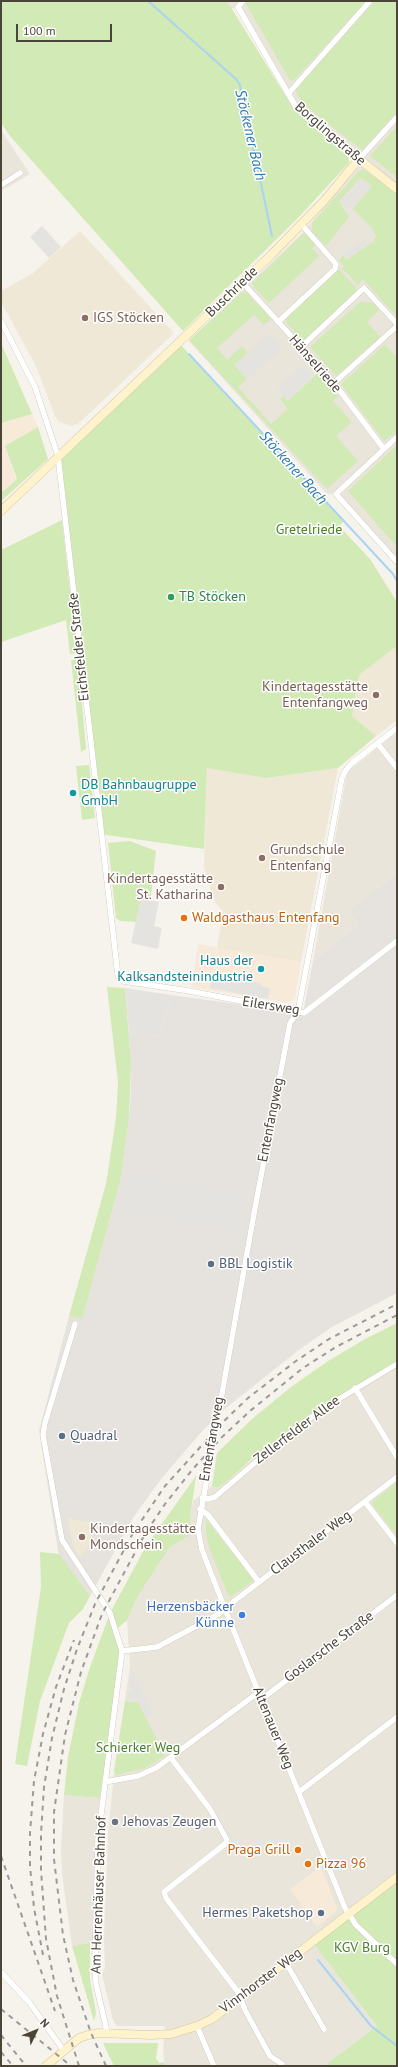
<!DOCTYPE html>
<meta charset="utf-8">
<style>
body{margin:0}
#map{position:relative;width:398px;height:2067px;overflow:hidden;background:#f6f3ec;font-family:"PT Sans",sans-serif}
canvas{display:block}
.frame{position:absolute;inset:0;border:2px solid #4b4439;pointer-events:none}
.north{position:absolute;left:16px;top:2011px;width:40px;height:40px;-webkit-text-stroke:3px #fff;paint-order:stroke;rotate:47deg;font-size:11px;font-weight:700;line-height:16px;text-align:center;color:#4b4439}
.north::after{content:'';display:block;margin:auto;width:14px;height:18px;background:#4b4439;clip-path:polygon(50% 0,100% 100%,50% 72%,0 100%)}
.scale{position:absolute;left:16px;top:24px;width:96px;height:18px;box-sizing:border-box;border:2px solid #4b4439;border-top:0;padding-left:5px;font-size:12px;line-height:14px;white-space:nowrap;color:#4b4439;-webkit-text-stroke:3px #fff;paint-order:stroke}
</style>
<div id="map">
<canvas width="398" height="2067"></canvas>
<div class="frame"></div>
<div class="north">N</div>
<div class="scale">100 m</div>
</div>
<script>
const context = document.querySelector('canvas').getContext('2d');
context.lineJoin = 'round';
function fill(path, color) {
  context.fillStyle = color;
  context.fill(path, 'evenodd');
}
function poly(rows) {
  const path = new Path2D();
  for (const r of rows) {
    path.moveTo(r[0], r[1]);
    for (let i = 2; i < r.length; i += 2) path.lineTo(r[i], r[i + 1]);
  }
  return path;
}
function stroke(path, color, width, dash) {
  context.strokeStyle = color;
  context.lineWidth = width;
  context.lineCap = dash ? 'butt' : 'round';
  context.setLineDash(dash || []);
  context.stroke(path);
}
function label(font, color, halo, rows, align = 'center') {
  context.font = font + ' "PT Sans",sans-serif';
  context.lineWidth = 3;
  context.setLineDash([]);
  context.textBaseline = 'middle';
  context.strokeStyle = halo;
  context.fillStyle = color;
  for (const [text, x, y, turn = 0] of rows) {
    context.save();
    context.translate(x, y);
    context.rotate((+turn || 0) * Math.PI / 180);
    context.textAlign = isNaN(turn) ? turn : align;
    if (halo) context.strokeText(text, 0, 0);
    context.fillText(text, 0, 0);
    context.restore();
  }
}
fill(poly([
 [227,1,397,1,397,562,336,494,327,494,189,341,302,233,358,168,359,160,296,107,237,7,231,9],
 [1,130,30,174,1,191],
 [397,732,397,873,348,910,358,925,313,961,347,772],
 [397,1361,397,1877,313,1943,377,2026,324,2066,165,2066,163,2051,165,2026,117,2026,113,2020,102,1974,105,1968,104,1937,108,1836,114,1772,130,1667,127,1620,138,1596,170,1547,190,1535,190,1518,193,1501,212,1486,218,1488,230,1479,257,1455,323,1406],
 [64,1795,100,1798,94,1880,94,1943,72,1946,62,1873,61,1851]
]), '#eae5da');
fill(poly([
 [32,414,38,427,5,446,16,479,1,493,1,423],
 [198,944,301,962,295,998,288,1003,191,987],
 [321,1866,337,1908,336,1912,317,1927,290,1889]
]), '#f7ead8');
fill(poly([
 [397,873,397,1293,332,1327,300,1349,226,1408,204,1429,161,1479,133,1518,90,1596,77,1579,60,1563,39,1431,69,1316,82,1318,120,1182,130,1110,131,1072,129,1033,160,1036,171,995,303,1013,313,961,358,925,348,910]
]), '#e6e2dd');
fill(poly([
 [80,231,174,333,78,424,70,426,58,421,55,416,36,366,1,302,1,291,33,273],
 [397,646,397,720,376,736,352,716,359,675],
 [207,767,266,778,338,768,301,962,217,948,223,912,215,902,204,867],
 [67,1518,95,1523,92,1539,87,1549,80,1557,74,1549]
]), '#efe8d6');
fill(poly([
 [1,1,227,1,295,111,349,158,349,163,296,220,183,331,10,136,1,123],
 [247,1,366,1,293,81,290,80,246,4],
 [375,1,397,1,397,112,362,150,304,105,295,90],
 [397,126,397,177,370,156],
 [363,169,397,194,397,317,363,279,358,285,342,268,344,266,339,260,343,255,346,260,373,242,376,236,372,228,353,209,372,186,361,178,339,201,349,217,326,246,312,231,312,223,359,171],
 [303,234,306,234,316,244,312,248,319,256,269,303,254,287,252,283],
 [339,269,356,288,357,292,305,339,301,339,286,322,286,319],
 [242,292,247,293,271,319,264,325,254,315,217,348,227,360,242,346,248,353,234,365,247,379,238,387,271,424,288,409,280,399,283,396,288,401,317,374,338,396,333,401,352,422,336,436,358,461,327,489,189,340],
 [360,302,373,303,379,310,367,322,380,337,336,376,310,347],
 [1,343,32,414,1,423],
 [179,343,344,521,339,526,370,559,397,602,397,646,359,675,352,716,376,736,338,768,266,778,207,768,204,849,100,834,58,456],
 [385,344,397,358,397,431,384,441,341,384],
 [38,427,48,459,1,501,1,493,17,479,5,446],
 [397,445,397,547,348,491],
 [62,520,77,653,70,654,66,620,1,642,1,550],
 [78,659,86,749,81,752,71,660],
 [89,765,95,818,82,820,76,766],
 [130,841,156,851,151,895,146,900,141,899,136,922,120,921,116,918,108,843],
 [107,987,125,988,131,1062,129,1118,120,1182,82,1319,69,1316,106,1184,116,1118,118,1082],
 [397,1323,397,1361,323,1406,257,1454,230,1479,218,1488,212,1486,217,1453,252,1419,291,1387,328,1361,365,1339],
 [196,1476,190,1518,190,1535,170,1547,138,1596,127,1620,117,1629,122,1651,100,1798,64,1795,68,1757,79,1703,89,1670,110,1613,146,1546],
 [397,1482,397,1536,372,1504,373,1501],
 [206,1519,254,1580,231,1597,228,1595,209,1547,206,1533],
 [40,1552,59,1554,90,1596,83,1609,69,1623,40,1701,27,1766,15,1764,41,1587],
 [125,1701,138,1702,165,1756,145,1768,117,1775,114,1772],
 [397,1877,397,2066,324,2066,377,2026,313,1943],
 [90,1943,90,1979,96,2013,94,2021,72,1946],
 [103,2043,158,2043,156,2059,160,2063,164,2062,165,2066,114,2066]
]), '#d2eab5');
fill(poly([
 [360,178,371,186,352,209,350,206,347,209,340,201],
 [42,226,61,247,49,258,30,237],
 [372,235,371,243,347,258,344,254],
 [269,334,282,348,248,379,235,365],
 [303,365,313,375,287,400,277,389],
 [141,898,159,902,154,926,162,928,158,949,131,943],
 [212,979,235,983,236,979,261,983,261,986,270,988,268,999,210,988],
 [125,988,171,995,160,1036,129,1033],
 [127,1173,245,1195,238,1231,120,1210],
 [133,1673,153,1713,147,1717,138,1701,127,1699,128,1692,132,1692,132,1689,129,1682,130,1674]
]), '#e5e3e0');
stroke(poly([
 [148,1,236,79,240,85,267,212],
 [267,212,272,236],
 [189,354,393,574,397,581],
 [318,1960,371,2026,397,2046]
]), '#a9d4f2', 2);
const street = poly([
 [243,1,238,7,296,107,359,159,397,117],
 [288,94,370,1],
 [1,185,20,173],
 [242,282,334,383,384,449],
 [1,321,35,387,58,456,118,976,123,981,189,991,304,1013,397,941],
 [278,322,335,269,336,264,301,224],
 [301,347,364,288,397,324],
 [334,383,397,326],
 [397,437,336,494,397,562],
 [397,728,352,763,346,770,342,778,298,1012,290,1023,255,1208,198,1529,202,1550,225,1609,345,1908,356,1925,397,1964],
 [377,743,397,768],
 [75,1324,45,1423,43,1435,62,1540,110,1613,122,1651,98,1838,95,1964,96,1984,106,2027,106,2034],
 [355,1388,397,1457],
 [202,1498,208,1499,215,1497,292,1431,324,1408,397,1364],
 [365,1502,397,1543],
 [200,1509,208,1515,259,1582],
 [122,1651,157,1647,219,1614,233,1602,397,1477],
 [262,1699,397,1595],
 [171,1758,210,1809,227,1840,225,1844,164,1892,166,1898,238,1992,245,2010,270,2056,282,2064],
 [105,1782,138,1776,156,1768,259,1692],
 [299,1792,397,1717],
 [286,1963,324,2029],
 [1,1972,29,2002,64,2051],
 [197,2026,214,2066]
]);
const secondary = poly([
 [1,511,271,255,324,201,359,159,397,189],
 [46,2066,79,2038,88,2035,99,2033,151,2035,171,2034,197,2026,212,2019,397,1877]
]);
stroke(street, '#c2bbae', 6);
stroke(secondary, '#d6c79b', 9);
stroke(street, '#fff', 5.5);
stroke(secondary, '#fff3cd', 8);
stroke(poly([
 [1,1856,55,2011],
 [43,1955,34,1908,30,1866,30,1833,34,1781,43,1734,56,1687,74,1640],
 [1,2009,71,2066],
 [1,2035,26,2066],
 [1,2052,13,2066],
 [79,2066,57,1996,46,1939,41,1870,41,1834,44,1787,52,1738,64,1689,77,1649,95,1604,133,1533,165,1486,224,1421,248,1398,296,1361,329,1339,397,1304],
 [106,2066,91,2033,73,1980,63,1935,54,1859,54,1812,65,1735,81,1672,102,1614,145,1534,165,1504,192,1470,221,1438,250,1411,303,1368,336,1347,397,1315]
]), '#9a9a9a', 2, [5, 5]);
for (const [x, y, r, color] of [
 [85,318,4,"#8d6e63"],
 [171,597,4,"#2e9e5b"],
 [376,695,4,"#8d6e63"],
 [73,793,4,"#0f9aa8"],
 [262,858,4,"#8d6e63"],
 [221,887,4,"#8d6e63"],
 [184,918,4,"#e8710a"],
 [261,969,4,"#0f9aa8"],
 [211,1264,4,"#5c6f8a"],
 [62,1436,4,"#5c6f8a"],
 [82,1537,4,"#8d6e63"],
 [242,1615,4,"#3f7fe0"],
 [115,1822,4,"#6b7280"],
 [298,1850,4,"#e8710a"],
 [308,1864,4,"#e8710a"],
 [321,1913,4,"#5c6f8a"]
]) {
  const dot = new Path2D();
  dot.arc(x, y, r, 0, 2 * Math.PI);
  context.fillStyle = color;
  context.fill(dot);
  stroke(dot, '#fff', 1.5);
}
label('14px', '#4b4439', '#fff', [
 ["Borglingstraße",330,134,41],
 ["Buschriede",232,292,-44],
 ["Hänselriede",315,364,49],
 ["Eichsfelder Straße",79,647,-96],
 ["Eilersweg",271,1006,9],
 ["Entenfangweg",271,1120,-79],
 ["Zellerfelder Allee",297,1430,-37],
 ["Entenfangweg",212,1439,-80],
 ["Clausthaler Weg",311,1543,-37],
 ["Goslarsche Straße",329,1647,-37],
 ["Altenauer Weg",273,1728,68],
 ["Am Herrenhäuser Bahnhof",99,1895,-88],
 ["Vinnhorster Weg",261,1981,-37]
]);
label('14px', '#785e54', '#fff', [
 ["IGS Stöcken",93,318],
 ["Kindertagesstätte",368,687,"right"],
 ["Entenfangweg",368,703,"right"],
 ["Grundschule",270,850],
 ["Entenfang",270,866],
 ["Kindertagesstätte",213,879,"right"],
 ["St. Katharina",213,895,"right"],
 ["Kindertagesstätte",90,1529],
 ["Mondschein",90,1545]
], 'left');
label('14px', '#4a7f2a', '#fff', [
 ["Gretelriede",309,530],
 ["Schierker Weg",138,1748],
 ["KGV Burg",362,1948]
]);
label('14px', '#27864d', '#fff', [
 ["TB Stöcken",179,597]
], 'left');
label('14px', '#0d838f', '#fff', [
 ["DB Bahnbaugruppe",81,785],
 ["GmbH",81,801],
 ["Haus der",253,961,"right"],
 ["Kalksandsteinindustrie",253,977,"right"]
], 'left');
label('14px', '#c56008', '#fff', [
 ["Waldgasthaus Entenfang",192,918],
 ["Praga Grill",290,1850,"right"],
 ["Pizza 96",316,1864]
], 'left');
label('14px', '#4e5e75', '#fff', [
 ["BBL Logistik",219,1264],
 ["Quadral",70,1436],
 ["Hermes Paketshop",313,1913,"right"]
], 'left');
label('14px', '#366cbe', '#fff', [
 ["Herzensbäcker",234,1607],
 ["Künne",234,1623]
], 'right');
label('14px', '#5b616d', '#fff', [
 ["Jehovas Zeugen",123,1822]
], 'left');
label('italic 15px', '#2e7ab2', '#fff', [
 ["Stöckener Bach",250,135,77],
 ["Stöckener Bach",293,468,48]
]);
</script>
